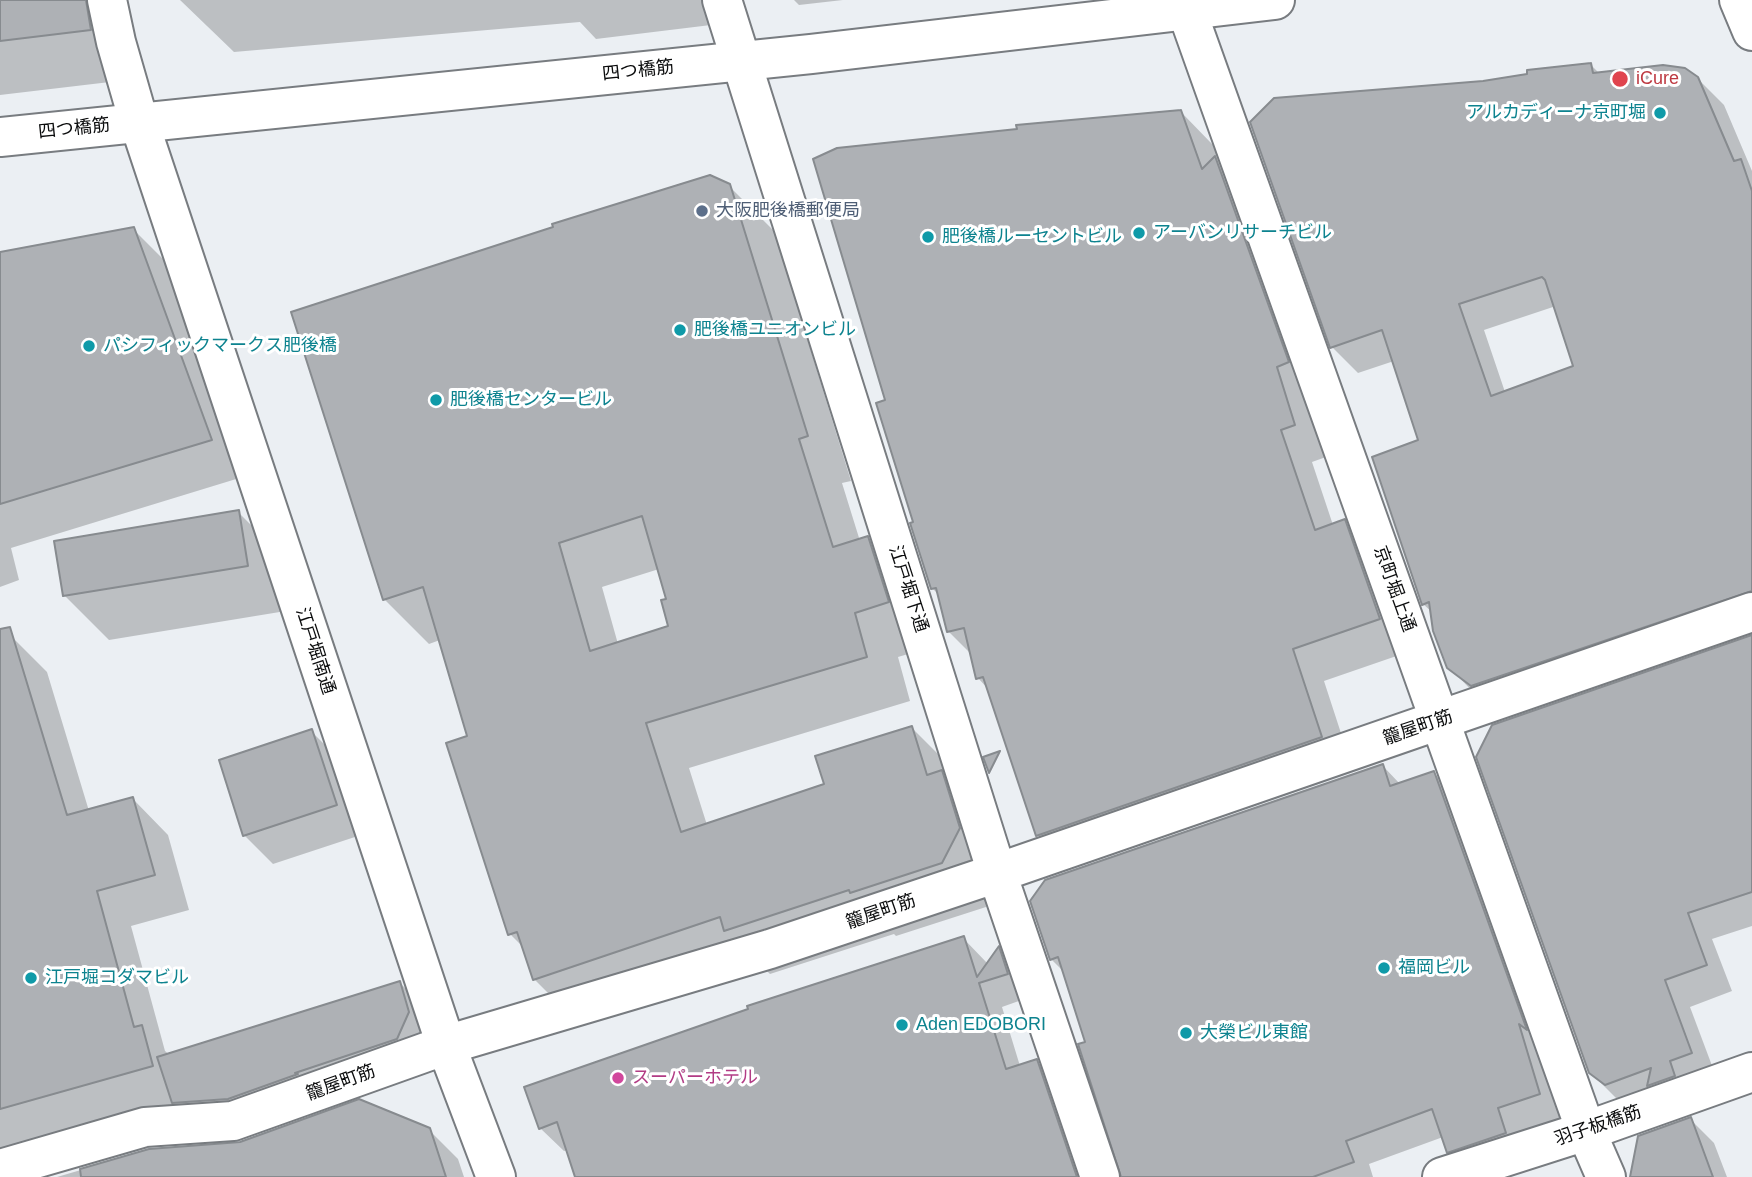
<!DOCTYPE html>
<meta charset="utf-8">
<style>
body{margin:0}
canvas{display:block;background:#ebeff3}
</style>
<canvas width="1752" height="1177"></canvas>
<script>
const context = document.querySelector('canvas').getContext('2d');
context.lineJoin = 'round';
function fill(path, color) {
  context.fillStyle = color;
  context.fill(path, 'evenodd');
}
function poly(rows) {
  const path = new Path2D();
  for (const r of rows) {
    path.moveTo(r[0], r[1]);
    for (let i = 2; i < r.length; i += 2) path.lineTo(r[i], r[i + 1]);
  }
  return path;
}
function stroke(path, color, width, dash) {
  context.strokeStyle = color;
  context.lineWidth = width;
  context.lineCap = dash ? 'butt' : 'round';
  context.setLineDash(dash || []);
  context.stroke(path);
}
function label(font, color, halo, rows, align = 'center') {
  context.font = font + ' Helvetica,"Noto Sans JP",sans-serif';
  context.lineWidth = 6;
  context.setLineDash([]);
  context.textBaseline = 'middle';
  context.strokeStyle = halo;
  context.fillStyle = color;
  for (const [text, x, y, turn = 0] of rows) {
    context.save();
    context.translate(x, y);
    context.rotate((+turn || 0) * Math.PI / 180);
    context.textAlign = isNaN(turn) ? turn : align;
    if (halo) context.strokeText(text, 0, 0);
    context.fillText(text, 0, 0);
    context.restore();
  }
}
fill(poly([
 [0,0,103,0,110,82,0,95],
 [180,0,727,0,711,25,596,39,580,22,234,52],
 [794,0,843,0,799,5],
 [1591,65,1600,74,1697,78,1724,105,1752,171,1752,624,1475,694,1449,667,1433,613,1423,604,1421,441,1394,361,1358,373,1332,347,1484,83],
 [1556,306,1576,367,1505,392,1484,330],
 [1181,112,1213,145,1219,162,1247,190,1326,457,1312,462,1333,525,1344,521,1376,553,1411,651,1324,681,1353,770,1070,868,1038,835,989,690,978,678,972,655,948,631,940,596,932,588,887,402],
 [729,186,774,231,851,481,842,483,860,541,868,538,912,583,932,647,898,657,910,701,689,768,707,825,826,785,912,728,956,772,1003,873,986,907,896,936,894,934,770,974,759,963,578,1023,534,979,524,948,510,934,469,738,440,640,429,644,384,599],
 [659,569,669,600,671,628,618,644,602,587],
 [133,229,168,264,246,476,11,548,19,580,0,587,0,254],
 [238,512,283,557,292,610,109,640,64,595],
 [12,637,47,672,89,811,133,799,168,835,189,910,131,926,165,1051,170,1055,400,983,429,1012,437,1042,203,1131,175,1104,0,1154,0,641],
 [1752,637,1752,926,1712,939,1732,991,1690,1007,1717,1079,1633,1110,1617,1099,1590,1072],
 [311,731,340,760,364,834,273,864,244,835],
 [1383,766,1400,784,1434,773,1458,797,1563,1118,1521,1131,1529,1157,1472,1175,1448,1152,1443,1137,1369,1164,1373,1177,1123,1177,1087,1043,1064,972,1051,959],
 [963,938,988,964,999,949,1022,972,1030,997,1002,1007,1020,1066,1036,1061,1060,1084,1091,1177,577,1177,568,1150,564,1151,540,1128],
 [1690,1119,1714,1143,1727,1177,1632,1177],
 [429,1130,458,1159,464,1177,57,1177,149,1150]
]), '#0003');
const building = poly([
 [0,0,86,0,91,30,0,41,0,0],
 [1591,63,1593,73,1663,65,1685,68,1698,77,1734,161,1741,159,1752,191,1752,591,1471,686,1447,668,1433,631,1429,602,1422,605,1372,457,1418,440,1382,330,1330,348,1250,122,1274,98,1483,81,1527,74,1527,70,1591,63],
 [1542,277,1545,280,1573,366,1491,396,1459,304,1542,277],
 [1181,110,1202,169,1215,156,1289,362,1277,367,1295,425,1281,430,1315,530,1345,519,1380,619,1293,649,1322,737,1036,836,983,677,976,679,964,628,947,632,936,588,931,589,910,523,913,522,876,403,885,400,813,159,837,148,1017,129,1016,125,1181,110],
 [710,175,730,184,808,436,799,439,833,547,868,536,889,602,855,613,867,657,646,723,681,832,824,784,815,756,912,726,927,775,942,770,960,828,942,863,850,893,849,890,724,931,720,917,533,980,517,932,508,935,446,743,467,736,423,587,383,600,291,312,553,227,552,224,710,175],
 [642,516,666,599,661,600,668,626,590,651,559,543,642,516],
 [134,227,212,440,0,504,0,252,134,227],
 [239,510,248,566,63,596,54,541,239,510],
 [10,627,67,815,133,797,155,875,97,891,134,1027,142,1025,153,1066,0,1109,0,629,10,627],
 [1752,635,1752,892,1688,913,1707,965,1665,980,1692,1053,1670,1061,1675,1076,1647,1086,1651,1068,1605,1085,1589,1073,1476,757,1492,725,1752,635],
 [312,729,337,805,243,836,219,760,312,729],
 [1000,751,989,773,983,757,1000,751],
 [1383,764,1390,786,1434,771,1527,1030,1519,1024,1540,1094,1498,1108,1506,1133,1447,1153,1432,1109,1346,1141,1354,1162,1313,1177,1121,1177,1078,1044,1085,1042,1058,957,1050,960,1030,901,1045,880,1383,764],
 [964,936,977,977,999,946,1008,974,979,983,1006,1069,1037,1059,1077,1177,575,1177,557,1122,539,1129,524,1087,748,1009,747,1006,964,936],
 [400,981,409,1012,397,1039,295,1073,298,1074,228,1099,172,1103,157,1057,400,981],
 [359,1099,430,1128,446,1177,81,1177,80,1169,149,1149,240,1142,359,1099],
 [1691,1117,1713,1177,1630,1177,1638,1136,1691,1117]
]);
fill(building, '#aeb1b5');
stroke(building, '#878b8f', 2);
const street = poly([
 [107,0,116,42,139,122,446,1045,496,1177],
 [722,0,997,873,1100,1177],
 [1183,0,1586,1131,1606,1177],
 [1739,0,1752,31],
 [0,1169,145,1127,233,1121,446,1045,770,949,997,873,1752,612],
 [1442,1177,1586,1131,1752,1072]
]);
const primary = poly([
 [0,137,811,54,1275,0]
]);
stroke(street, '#787c80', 42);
stroke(primary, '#787c80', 42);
stroke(street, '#fff', 38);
stroke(primary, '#fff', 38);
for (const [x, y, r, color] of [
 [1620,79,9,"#e0444e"],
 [1660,113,7,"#0f9aa8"],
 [702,211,7,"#5c6f8a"],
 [1139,233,7,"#0f9aa8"],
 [928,237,7,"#0f9aa8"],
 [680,330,7,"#0f9aa8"],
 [89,346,7,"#0f9aa8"],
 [436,400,7,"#0f9aa8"],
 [1384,968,7,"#0f9aa8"],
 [31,978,7,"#0f9aa8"],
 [902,1025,7,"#0f9aa8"],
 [1186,1033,7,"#0f9aa8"],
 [618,1078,7,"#d1479c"]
]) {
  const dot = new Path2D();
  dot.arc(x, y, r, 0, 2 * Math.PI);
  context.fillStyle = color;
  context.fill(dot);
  stroke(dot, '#fff', 2.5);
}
label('18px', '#0b0c0d', '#fff', [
 ["四つ橋筋",638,71,-6],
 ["四つ橋筋",74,129,-6],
 ["江戸堀下通",908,589,72],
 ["京町堀上通",1394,589,70],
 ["江戸堀南通",315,651,72],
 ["籠屋町筋",1418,728,-19],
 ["籠屋町筋",881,912,-19],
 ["籠屋町筋",341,1083,-20],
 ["羽子板橋筋",1598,1126,-19]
]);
label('18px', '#be3a42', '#fff', [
 ["iCure",1636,79]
], 'left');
label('18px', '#0d838f', '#fff', [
 ["アルカディーナ京町堀",1646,113,"right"],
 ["アーバンリサーチビル",1153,233],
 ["肥後橋ルーセントビル",942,237],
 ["肥後橋ユニオンビル",694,330],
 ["パシフィックマークス肥後橋",103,346],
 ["肥後橋センタービル",450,400],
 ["福岡ビル",1398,968],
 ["江戸堀コダマビル",45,978],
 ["Aden EDOBORI",916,1025],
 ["大榮ビル東館",1200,1033]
], 'left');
label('18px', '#4e5e75', '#fff', [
 ["大阪肥後橋郵便局",716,211]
], 'left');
label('18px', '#b23c85', '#fff', [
 ["スーパーホテル",632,1078]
], 'left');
</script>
